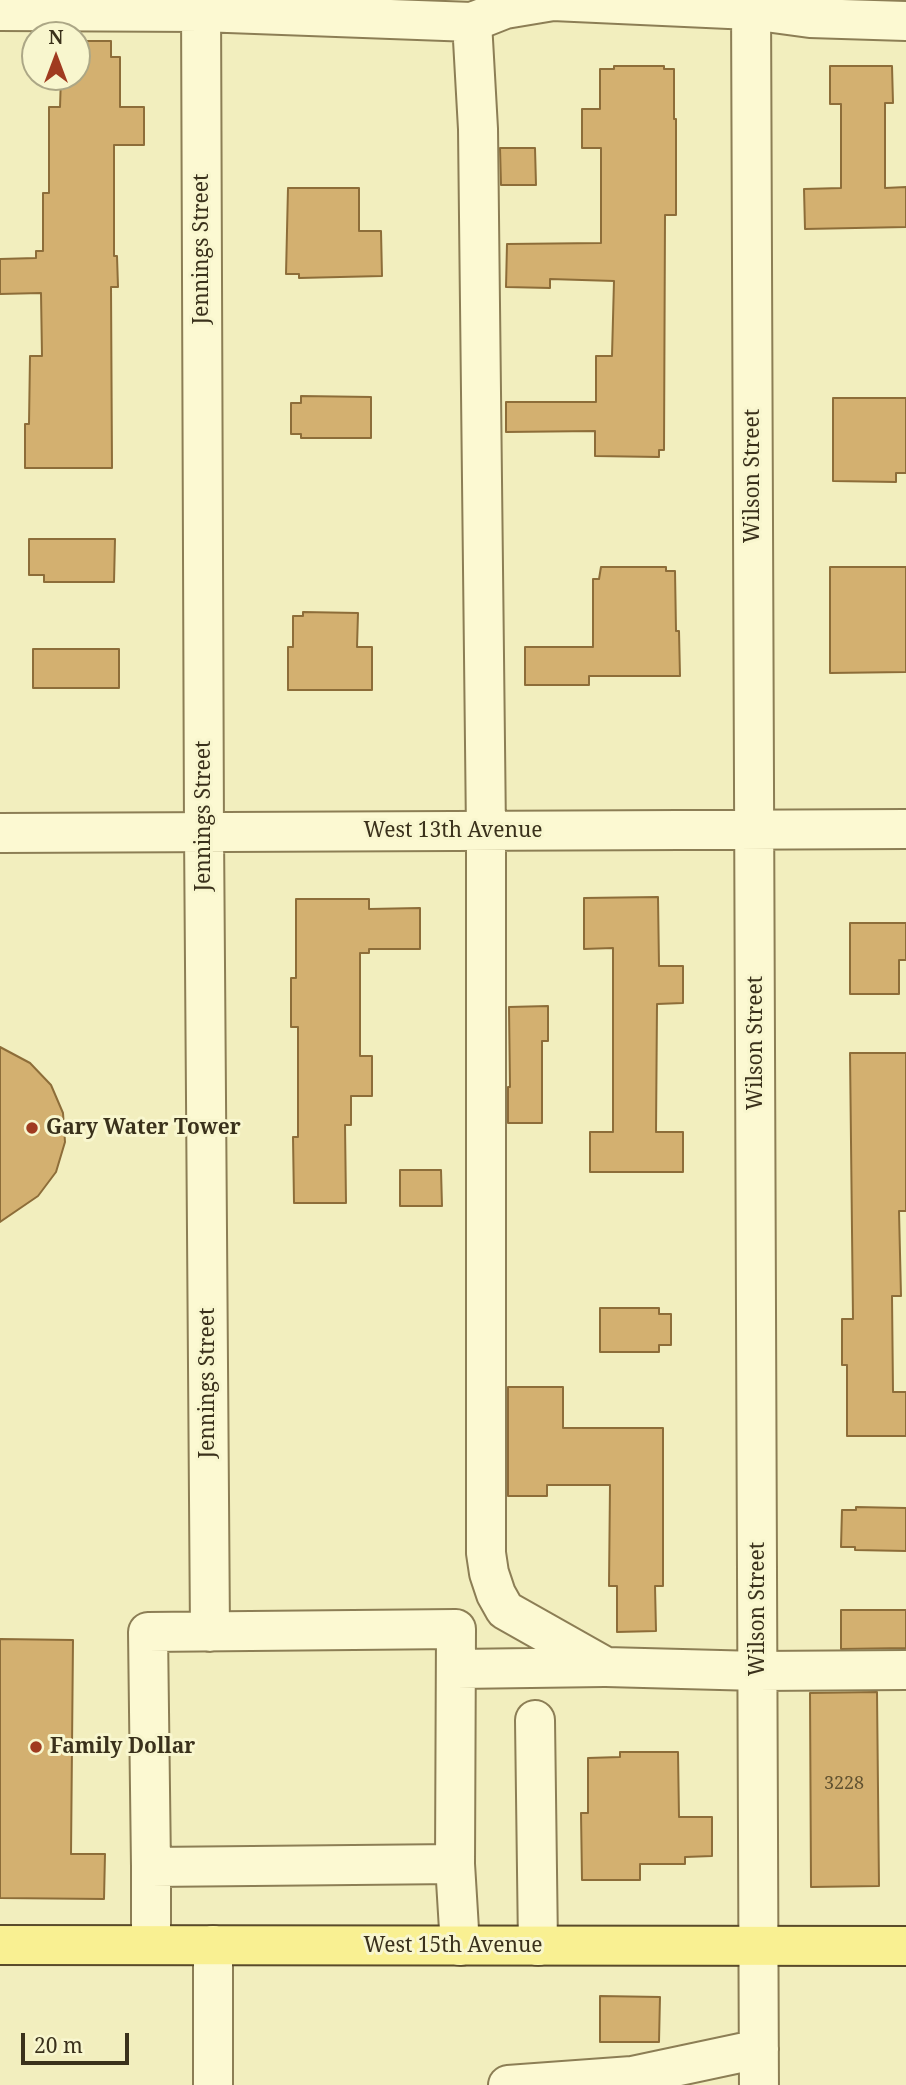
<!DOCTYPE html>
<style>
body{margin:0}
#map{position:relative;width:906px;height:2085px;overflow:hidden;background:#f2eebe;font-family:"Noto Serif",serif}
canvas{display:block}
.north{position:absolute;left:21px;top:21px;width:70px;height:70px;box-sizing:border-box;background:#f8f6ce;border:2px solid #aca786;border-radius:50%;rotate:0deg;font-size:19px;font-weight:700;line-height:28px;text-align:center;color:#3a311b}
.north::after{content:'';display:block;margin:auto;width:24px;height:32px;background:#a03b20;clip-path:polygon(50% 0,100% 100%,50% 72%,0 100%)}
.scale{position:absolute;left:21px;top:2033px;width:108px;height:32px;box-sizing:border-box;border:4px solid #3a311b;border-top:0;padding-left:9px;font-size:21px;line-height:24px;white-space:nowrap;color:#3a311b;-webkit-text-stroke:5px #f8f6ce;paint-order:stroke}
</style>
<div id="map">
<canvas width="906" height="2085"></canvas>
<div class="north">N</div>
<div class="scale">20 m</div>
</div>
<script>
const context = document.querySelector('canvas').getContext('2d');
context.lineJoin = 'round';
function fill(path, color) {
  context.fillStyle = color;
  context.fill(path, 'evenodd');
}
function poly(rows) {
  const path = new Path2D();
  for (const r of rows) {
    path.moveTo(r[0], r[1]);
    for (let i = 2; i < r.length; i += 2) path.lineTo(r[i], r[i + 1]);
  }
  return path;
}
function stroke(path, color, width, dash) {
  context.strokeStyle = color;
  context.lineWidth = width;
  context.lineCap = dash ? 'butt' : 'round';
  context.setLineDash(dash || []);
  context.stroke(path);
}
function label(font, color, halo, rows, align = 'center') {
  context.font = font + ' "Noto Serif",serif';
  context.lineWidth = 6;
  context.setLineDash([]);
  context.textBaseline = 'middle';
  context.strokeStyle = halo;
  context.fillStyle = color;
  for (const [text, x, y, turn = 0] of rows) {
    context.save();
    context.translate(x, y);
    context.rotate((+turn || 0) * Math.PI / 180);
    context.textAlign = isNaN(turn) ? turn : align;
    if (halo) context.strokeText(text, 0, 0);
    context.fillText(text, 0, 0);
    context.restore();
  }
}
const building = poly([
 [77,41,111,41,111,57,120,57,120,107,144,107,144,145,114,145,114,256,117,256,118,287,111,287,112,468,25,468,25,424,29,424,30,356,42,356,41,293,0,294,0,259,36,258,36,251,43,251,43,193,49,193,49,107,60,107,61,77,77,77,77,41],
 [614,66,664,66,664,69,674,69,674,119,676,119,676,215,665,215,664,450,659,450,659,457,595,456,595,431,506,432,506,402,596,402,596,356,612,356,614,281,550,279,550,288,506,287,507,244,601,243,601,148,582,148,582,109,600,109,600,69,614,69,614,66],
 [830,66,892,66,893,103,885,103,885,188,906,187,906,227,805,229,804,189,841,188,841,104,830,104,830,66],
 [500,148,535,148,536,185,501,185,500,148],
 [288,188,359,188,359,231,381,231,382,276,299,278,299,274,286,274,288,188],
 [301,396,371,397,371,438,301,438,301,434,291,434,291,403,301,403,301,396],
 [833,398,906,398,906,473,896,473,896,482,833,481,833,398],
 [29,539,115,539,114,582,44,582,44,575,29,575,29,539],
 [601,567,666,567,666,571,675,571,676,631,679,631,680,676,589,676,589,685,525,685,525,647,593,647,593,579,599,579,601,567],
 [830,567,906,567,906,672,830,673,830,567],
 [303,612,358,613,357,647,372,647,372,690,288,690,288,647,293,647,293,616,303,616,303,612],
 [33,649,119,649,119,688,33,688,33,649],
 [658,897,659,966,683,966,683,1003,657,1004,656,1132,683,1132,683,1172,590,1172,590,1132,613,1132,613,948,584,949,584,898,658,897],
 [296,899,369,899,369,909,420,908,420,949,369,949,369,953,360,953,360,1056,372,1056,372,1096,351,1096,351,1125,345,1125,346,1203,294,1203,293,1137,298,1137,298,1027,291,1027,291,978,296,978,296,899],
 [850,923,906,923,906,960,899,960,899,994,850,994,850,923],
 [548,1006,548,1041,542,1041,542,1123,508,1123,508,1087,510,1087,509,1007,548,1006],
 [0,1047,30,1063,51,1085,63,1113,65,1142,56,1172,38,1196,0,1222,0,1047],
 [850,1053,906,1053,906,1211,899,1211,901,1296,892,1296,893,1392,906,1392,906,1436,847,1436,847,1365,842,1365,842,1319,853,1319,850,1053],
 [400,1170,441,1170,442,1206,400,1206,400,1170],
 [600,1308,659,1308,659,1314,671,1314,671,1345,659,1345,659,1352,600,1352,600,1308],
 [508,1387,563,1387,563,1428,663,1428,663,1586,655,1586,656,1631,617,1632,617,1586,609,1586,610,1485,547,1485,547,1496,508,1496,508,1387],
 [856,1507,906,1508,906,1551,855,1550,855,1547,841,1547,842,1510,856,1510,856,1507],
 [841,1610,906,1610,906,1648,841,1649,841,1610],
 [0,1639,73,1640,71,1854,105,1854,104,1899,0,1898,0,1639],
 [877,1692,879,1886,811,1887,810,1693,877,1692],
 [620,1752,678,1752,679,1817,712,1817,712,1856,685,1857,685,1864,640,1864,640,1880,582,1880,581,1813,588,1813,588,1758,620,1757,620,1752],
 [600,1996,660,1997,659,2042,600,2042,600,1996]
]);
fill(building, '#d3b070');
stroke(building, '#8d6d39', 2);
const minor = poly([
 [201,0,204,831,210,1632],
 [751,0,759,2085],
 [0,11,201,12,472,22,505,9,553,1,751,10,810,18,906,21],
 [472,22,478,129,486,831,486,1553,489,1573,496,1594,505,1610,606,1667,758,1671,906,1670],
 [0,833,906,829],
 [457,1669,604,1667],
 [535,1720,538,1946],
 [455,1864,151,1867,148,1632,456,1629,455,1864,460,1946],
 [151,1867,151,1945],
 [213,1945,213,2085],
 [508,2085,632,2076,759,2049]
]);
const major = poly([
 [0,1945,906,1946]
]);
stroke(minor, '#8c7e55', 42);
stroke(major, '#594a2a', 42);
stroke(minor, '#fcf9d2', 38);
stroke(major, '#f9f092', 38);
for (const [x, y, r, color] of [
 [32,1128,7,"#a03b20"],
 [36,1747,7,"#a03b20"]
]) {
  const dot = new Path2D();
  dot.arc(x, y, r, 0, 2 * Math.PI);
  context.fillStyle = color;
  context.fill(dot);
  stroke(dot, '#f8f6ce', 2.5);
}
label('18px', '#605130', null, [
 ["3228",844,1784]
]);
label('21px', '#3a311b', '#f8f6ce', [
 ["Jennings Street",202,249,-90],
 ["Wilson Street",753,476,-90],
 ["Jennings Street",204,816,-90],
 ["West 13th Avenue",453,831],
 ["Wilson Street",756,1043,-90],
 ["Jennings Street",208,1383,-90],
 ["Wilson Street",758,1609,-90],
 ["West 15th Avenue",453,1946]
]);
label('bold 21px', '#3a311b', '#f8f6ce', [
 ["Gary Water Tower",46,1128],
 ["Family Dollar",50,1747]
], 'left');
</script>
